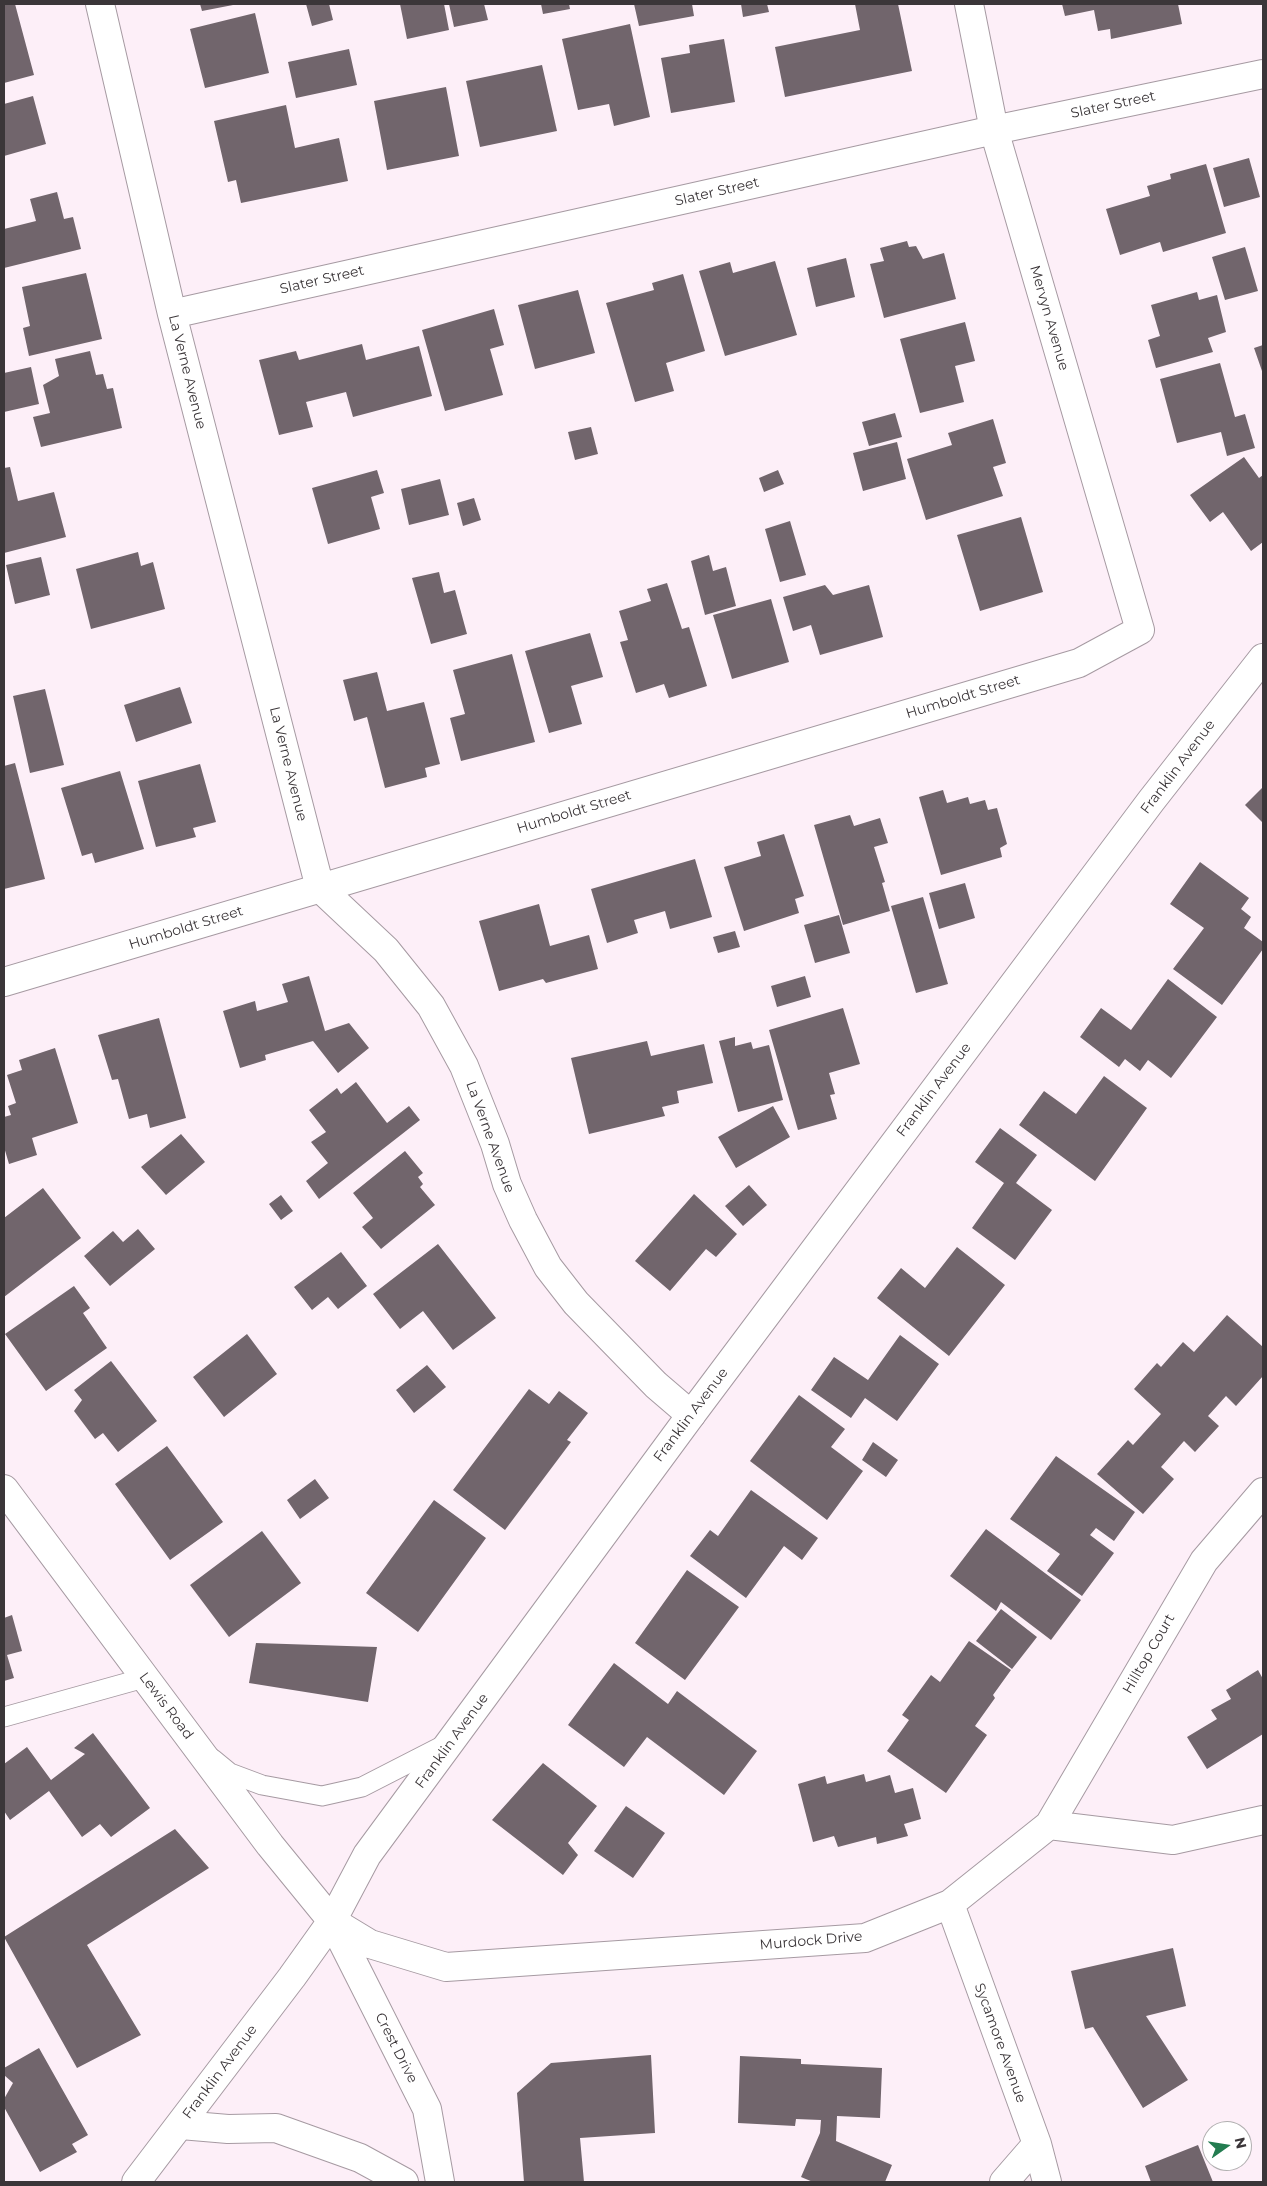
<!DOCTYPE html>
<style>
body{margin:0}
#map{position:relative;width:1267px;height:2186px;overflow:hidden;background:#fdeff8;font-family:Montserrat,sans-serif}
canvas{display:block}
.frame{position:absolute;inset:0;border:5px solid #3b3639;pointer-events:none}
.north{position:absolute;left:1202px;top:2121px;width:50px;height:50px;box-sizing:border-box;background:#fff;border:1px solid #b1afb0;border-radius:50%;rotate:77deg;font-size:14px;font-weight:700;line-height:20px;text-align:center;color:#3b3639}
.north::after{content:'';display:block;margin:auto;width:18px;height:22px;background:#237c50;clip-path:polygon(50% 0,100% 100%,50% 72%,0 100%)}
</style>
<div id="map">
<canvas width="1267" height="2186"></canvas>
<div class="frame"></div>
<div class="north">N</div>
</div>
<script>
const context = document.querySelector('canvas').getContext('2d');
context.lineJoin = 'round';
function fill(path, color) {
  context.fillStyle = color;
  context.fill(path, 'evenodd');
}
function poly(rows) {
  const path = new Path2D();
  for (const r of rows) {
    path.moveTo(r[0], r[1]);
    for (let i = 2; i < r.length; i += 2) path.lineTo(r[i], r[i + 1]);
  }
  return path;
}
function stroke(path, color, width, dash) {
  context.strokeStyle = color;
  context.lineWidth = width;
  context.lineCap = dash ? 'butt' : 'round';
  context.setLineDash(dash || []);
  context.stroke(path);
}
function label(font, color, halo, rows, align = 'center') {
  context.font = font + ' Montserrat,sans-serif';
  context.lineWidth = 5;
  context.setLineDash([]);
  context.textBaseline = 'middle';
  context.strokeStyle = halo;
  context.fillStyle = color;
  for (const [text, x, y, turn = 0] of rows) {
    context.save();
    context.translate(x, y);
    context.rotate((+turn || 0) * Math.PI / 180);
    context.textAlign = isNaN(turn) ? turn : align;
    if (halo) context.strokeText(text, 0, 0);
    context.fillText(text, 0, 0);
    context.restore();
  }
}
fill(poly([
 [4,4,15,4,34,75,4,83],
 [200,4,232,4,233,5,202,11],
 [306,4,329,4,333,20,312,26],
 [400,4,444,4,449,30,407,39],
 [449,4,484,4,488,20,454,27],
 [541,4,569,4,570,9,543,14],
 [634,4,692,4,694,16,639,26],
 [741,4,767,4,769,12,743,17],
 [855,4,898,4,912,71,785,97,775,47,860,30],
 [1062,4,1178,4,1182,24,1111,39,1110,29,1098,31,1094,10,1065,16],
 [255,13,269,73,205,88,190,29],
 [630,24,650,117,614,126,609,104,578,110,562,39],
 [724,39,735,102,671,113,661,58,690,53,689,45],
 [349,49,357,85,296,98,288,62],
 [542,65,557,131,480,147,466,81],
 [446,87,459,156,387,170,374,101],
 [33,96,46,144,4,156,4,104],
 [286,105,295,148,339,138,348,181,241,203,236,180,228,182,214,121],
 [1249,158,1260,197,1224,207,1213,168],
 [1206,164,1226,233,1163,252,1160,242,1120,255,1106,209,1150,196,1147,186,1171,179,1170,174],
 [57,192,64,219,73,217,81,249,4,268,4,229,36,221,30,199],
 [907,241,909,247,916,246,923,259,944,253,956,299,884,318,870,264,884,261,880,248],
 [1245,247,1258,291,1225,300,1212,257],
 [846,258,855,297,816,307,807,268],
 [775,261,797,335,725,356,699,271,730,262,733,273],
 [86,273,102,339,29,356,23,328,30,326,22,287],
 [683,274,705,351,666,363,674,391,635,402,606,303,654,290,652,283],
 [578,290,595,353,535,369,518,305],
 [1197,292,1199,300,1217,295,1226,332,1208,338,1213,352,1156,368,1148,340,1160,336,1151,305],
 [494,309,504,345,490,349,503,395,445,411,422,330],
 [965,322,975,361,955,366,964,402,920,413,900,339],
 [362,344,366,360,419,346,432,396,353,417,346,392,306,402,313,427,279,435,259,360,296,351,299,360],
 [1263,345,1263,371,1262,371,1254,348],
 [90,351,96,375,103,374,107,389,113,388,122,428,41,447,33,417,50,413,43,385,59,376,55,359],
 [1220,363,1235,417,1245,414,1255,448,1227,456,1221,432,1177,443,1160,379],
 [31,367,39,404,4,412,4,373],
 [895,413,902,437,869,446,862,422],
 [993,419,1006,463,993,467,1003,496,926,520,907,459,952,445,948,433],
 [591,427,598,454,575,460,568,432],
 [897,442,906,479,863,491,853,453],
 [1244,457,1259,478,1263,475,1263,542,1251,551,1223,512,1210,522,1190,495],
 [10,467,18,501,54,492,66,537,4,553,4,468],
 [377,470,384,493,371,497,380,529,328,544,312,488],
 [778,470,784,484,764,492,759,478],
 [440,479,449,515,409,525,401,489],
 [474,498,481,520,463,526,457,503],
 [1021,517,1043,592,980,611,957,535],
 [790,521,806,575,780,582,765,529],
 [138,552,141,566,153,562,165,609,91,629,76,569],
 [709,555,713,571,726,567,736,606,705,615,691,561],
 [41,557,50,595,15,604,6,565],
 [439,572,444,593,455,590,467,634,431,644,412,578],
 [667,583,682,629,689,627,707,686,669,698,664,684,636,693,620,642,628,640,619,611,651,601,647,589],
 [825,585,833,595,869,585,883,637,820,655,811,625,793,631,783,597],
 [771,599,789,662,732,679,713,615],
 [590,633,603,677,571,686,582,724,549,733,525,651],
 [512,654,535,742,461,761,450,718,465,714,453,670],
 [377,672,387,711,424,702,440,764,425,768,427,777,385,788,367,717,354,721,343,680],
 [180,687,192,723,136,742,124,705],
 [45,689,64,765,30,773,13,696],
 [15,763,45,879,4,889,4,766],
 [200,764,216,822,193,828,196,837,156,847,138,781],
 [120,771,144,849,95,863,92,853,82,856,61,788],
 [1263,787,1263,823,1245,805],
 [943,790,947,803,968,797,970,804,985,800,988,810,997,808,1007,844,1000,848,1002,857,941,875,919,797],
 [850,815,854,826,880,818,888,843,874,847,885,882,882,883,890,911,843,925,814,825],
 [784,834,804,896,795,899,799,913,744,931,724,867,761,856,757,842],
 [695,859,712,917,670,929,665,911,634,920,638,933,607,943,591,889],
 [1200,862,1249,898,1241,909,1251,917,1244,928,1263,942,1263,949,1222,1005,1173,969,1204,928,1170,904],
 [965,883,975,918,939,929,929,893],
 [923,897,948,984,916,993,891,906],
 [539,904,550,946,589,935,598,969,546,983,543,979,499,991,479,921],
 [839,915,850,953,815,963,804,925],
 [735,931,740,947,718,953,713,937],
 [309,976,325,1031,349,1023,369,1048,338,1073,313,1041,265,1055,266,1060,240,1068,223,1011,255,1001,257,1011,288,1002,282,984],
 [805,976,811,997,777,1007,771,986],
 [1168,979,1217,1017,1171,1078,1148,1060,1140,1071,1125,1059,1119,1067,1080,1037,1101,1008,1131,1030],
 [843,1008,860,1064,829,1073,835,1094,830,1095,837,1119,798,1130,769,1030],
 [159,1018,186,1118,150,1128,147,1114,129,1119,118,1079,112,1080,98,1035],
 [735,1037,735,1046,751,1042,753,1049,769,1045,783,1100,738,1112,719,1041],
 [647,1041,651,1056,704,1044,713,1083,677,1091,679,1103,662,1107,665,1116,589,1134,571,1058],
 [55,1048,78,1123,32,1138,37,1155,9,1164,4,1147,4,1117,11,1115,8,1106,16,1103,7,1075,22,1070,19,1060],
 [1104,1076,1147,1108,1095,1181,1019,1125,1044,1091,1076,1114],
 [356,1082,387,1123,409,1106,420,1120,319,1199,306,1181,328,1163,311,1142,326,1132,309,1110,337,1088,341,1094],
 [773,1106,790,1137,736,1168,718,1137],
 [1000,1128,1037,1155,1016,1183,1052,1210,1015,1260,972,1228,1004,1183,975,1162],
 [181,1134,205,1162,166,1195,141,1167],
 [405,1151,423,1173,418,1177,423,1184,420,1187,435,1205,381,1249,362,1227,373,1218,353,1193],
 [749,1185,767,1205,743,1226,725,1206],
 [43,1188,81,1238,4,1297,4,1218],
 [694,1194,737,1234,716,1257,706,1249,670,1291,635,1261],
 [281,1195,293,1211,281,1220,269,1204],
 [138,1229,155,1249,110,1286,84,1256,113,1231,123,1242],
 [438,1244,496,1318,453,1350,423,1311,400,1329,373,1294],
 [957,1247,1005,1285,949,1356,877,1298,901,1268,925,1288],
 [341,1252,367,1286,338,1309,328,1297,312,1310,294,1287],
 [74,1286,90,1308,83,1313,107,1348,46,1391,5,1334],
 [1227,1315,1263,1347,1263,1376,1236,1406,1226,1396,1208,1416,1219,1426,1195,1452,1184,1441,1161,1467,1174,1479,1143,1514,1097,1474,1128,1440,1133,1445,1161,1414,1134,1389,1157,1363,1161,1367,1183,1342,1194,1352],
 [247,1334,277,1374,224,1417,193,1377],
 [900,1335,939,1364,897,1421,865,1398,851,1418,811,1390,834,1357,868,1380],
 [111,1361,157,1421,118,1452,103,1433,95,1439,74,1411,82,1400,74,1390],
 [427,1365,446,1387,414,1413,396,1390],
 [529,1389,549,1404,559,1391,588,1413,567,1440,571,1442,505,1530,453,1490],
 [799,1395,845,1429,831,1447,863,1471,827,1520,750,1461],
 [873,1442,898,1460,886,1477,862,1460],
 [167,1446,223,1522,170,1560,115,1484],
 [1056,1456,1135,1512,1114,1541,1096,1528,1090,1535,1114,1553,1082,1596,1047,1571,1060,1554,1010,1519],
 [315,1479,329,1498,300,1519,287,1500],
 [751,1490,818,1538,802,1560,784,1546,746,1598,690,1556,710,1530,718,1536],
 [434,1500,486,1538,418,1632,366,1593],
 [986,1529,1081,1600,1051,1640,1001,1602,996,1611,950,1576],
 [262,1531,301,1583,229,1637,190,1585],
 [687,1570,739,1607,685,1680,635,1643],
 [1001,1609,1037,1637,1012,1669,976,1641],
 [12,1615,22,1651,7,1655,14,1678,4,1681,4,1618],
 [969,1641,1011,1670,993,1695,995,1698,975,1726,987,1735,946,1793,887,1751,909,1720,902,1715,931,1675,940,1682],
 [256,1643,377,1647,368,1702,249,1683],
 [614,1663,668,1704,677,1691,757,1751,724,1795,647,1737,624,1767,568,1725],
 [1258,1670,1263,1679,1263,1734,1207,1769,1187,1737,1217,1719,1211,1710,1231,1699,1226,1690],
 [93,1733,150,1808,111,1837,100,1824,82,1837,49,1791,10,1820,4,1811,4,1764,27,1747,51,1780,85,1754,74,1748],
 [543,1763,597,1806,568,1843,578,1855,563,1875,492,1820],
 [864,1774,866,1782,890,1775,895,1793,913,1788,921,1819,904,1824,908,1836,877,1844,876,1837,838,1847,834,1836,813,1842,798,1784,825,1776,827,1784],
 [626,1806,665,1833,633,1878,594,1851],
 [175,1829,209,1868,87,1945,141,2035,77,2068,4,1937],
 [1173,1948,1186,2006,1146,2016,1188,2080,1143,2108,1093,2027,1085,2029,1071,1971],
 [39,2048,88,2135,72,2144,77,2152,40,2172,4,2107,4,2099,13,2083,4,2075,4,2068],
 [651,2055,655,2133,580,2138,584,2182,524,2182,517,2093,551,2063],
 [740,2056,801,2059,801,2064,882,2068,880,2118,837,2116,836,2141,892,2165,885,2182,813,2182,801,2177,820,2133,821,2120,796,2119,795,2126,738,2123],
 [1198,2145,1213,2182,1151,2182,1145,2166]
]), '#71656c');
const service = poly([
 [4,1717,144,1678],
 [213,1759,230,1773,262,1785,322,1796,362,1787,444,1745]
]);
const minor = poly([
 [100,4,172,314,320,888,386,950,431,1006,464,1066,495,1144,507,1184,523,1220,548,1267,576,1303,656,1385,691,1415],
 [172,314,994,130,1263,74],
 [4,982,1079,663,1140,630,994,130,969,4],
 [1049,1825,1204,1561,1263,1492],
 [950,1904,1037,2144,1047,2182],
 [332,1921,370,1944,446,1967,865,1938,950,1904,1049,1825,1173,1840,1263,1820],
 [332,1921,427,2109,440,2182],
 [181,2125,228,2129,276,2128,360,2158,404,2182],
 [1004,2182,1037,2144]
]);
const tertiary = poly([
 [332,1921,367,1855,691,1415,1151,801,1263,658]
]);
const secondary = poly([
 [4,1489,270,1845,332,1921,292,1977,136,2182]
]);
stroke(service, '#a69aa2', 21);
stroke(minor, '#a69aa2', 30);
stroke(tertiary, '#a69aa2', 30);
stroke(secondary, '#a69aa2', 30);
stroke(service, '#fff', 19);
stroke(minor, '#fff', 28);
stroke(tertiary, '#fff', 28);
stroke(secondary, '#fff', 28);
label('14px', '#3b3639', '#fff', [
 ["Slater Street",1113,105,-12],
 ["Slater Street",717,192,-13],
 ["Slater Street",322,280,-13],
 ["Mervyn Avenue",1049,318,74],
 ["La Verne Avenue",187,372,76],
 ["Humboldt Street",963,697,-17],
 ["La Verne Avenue",288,764,76],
 ["Franklin Avenue",1178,767,-53],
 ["Humboldt Street",574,812,-17],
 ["Humboldt Street",186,928,-17],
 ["Franklin Avenue",934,1090,-53],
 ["La Verne Avenue",490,1137,70],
 ["Franklin Avenue",691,1415,-53],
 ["Hilltop Court",1149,1654,-60],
 ["Lewis Road",166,1706,53],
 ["Franklin Avenue",452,1741,-54],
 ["Murdock Drive",811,1941,-5],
 ["Sycamore Avenue",1000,2043,70],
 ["Crest Drive",396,2048,63],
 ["Franklin Avenue",220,2072,-53]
]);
</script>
